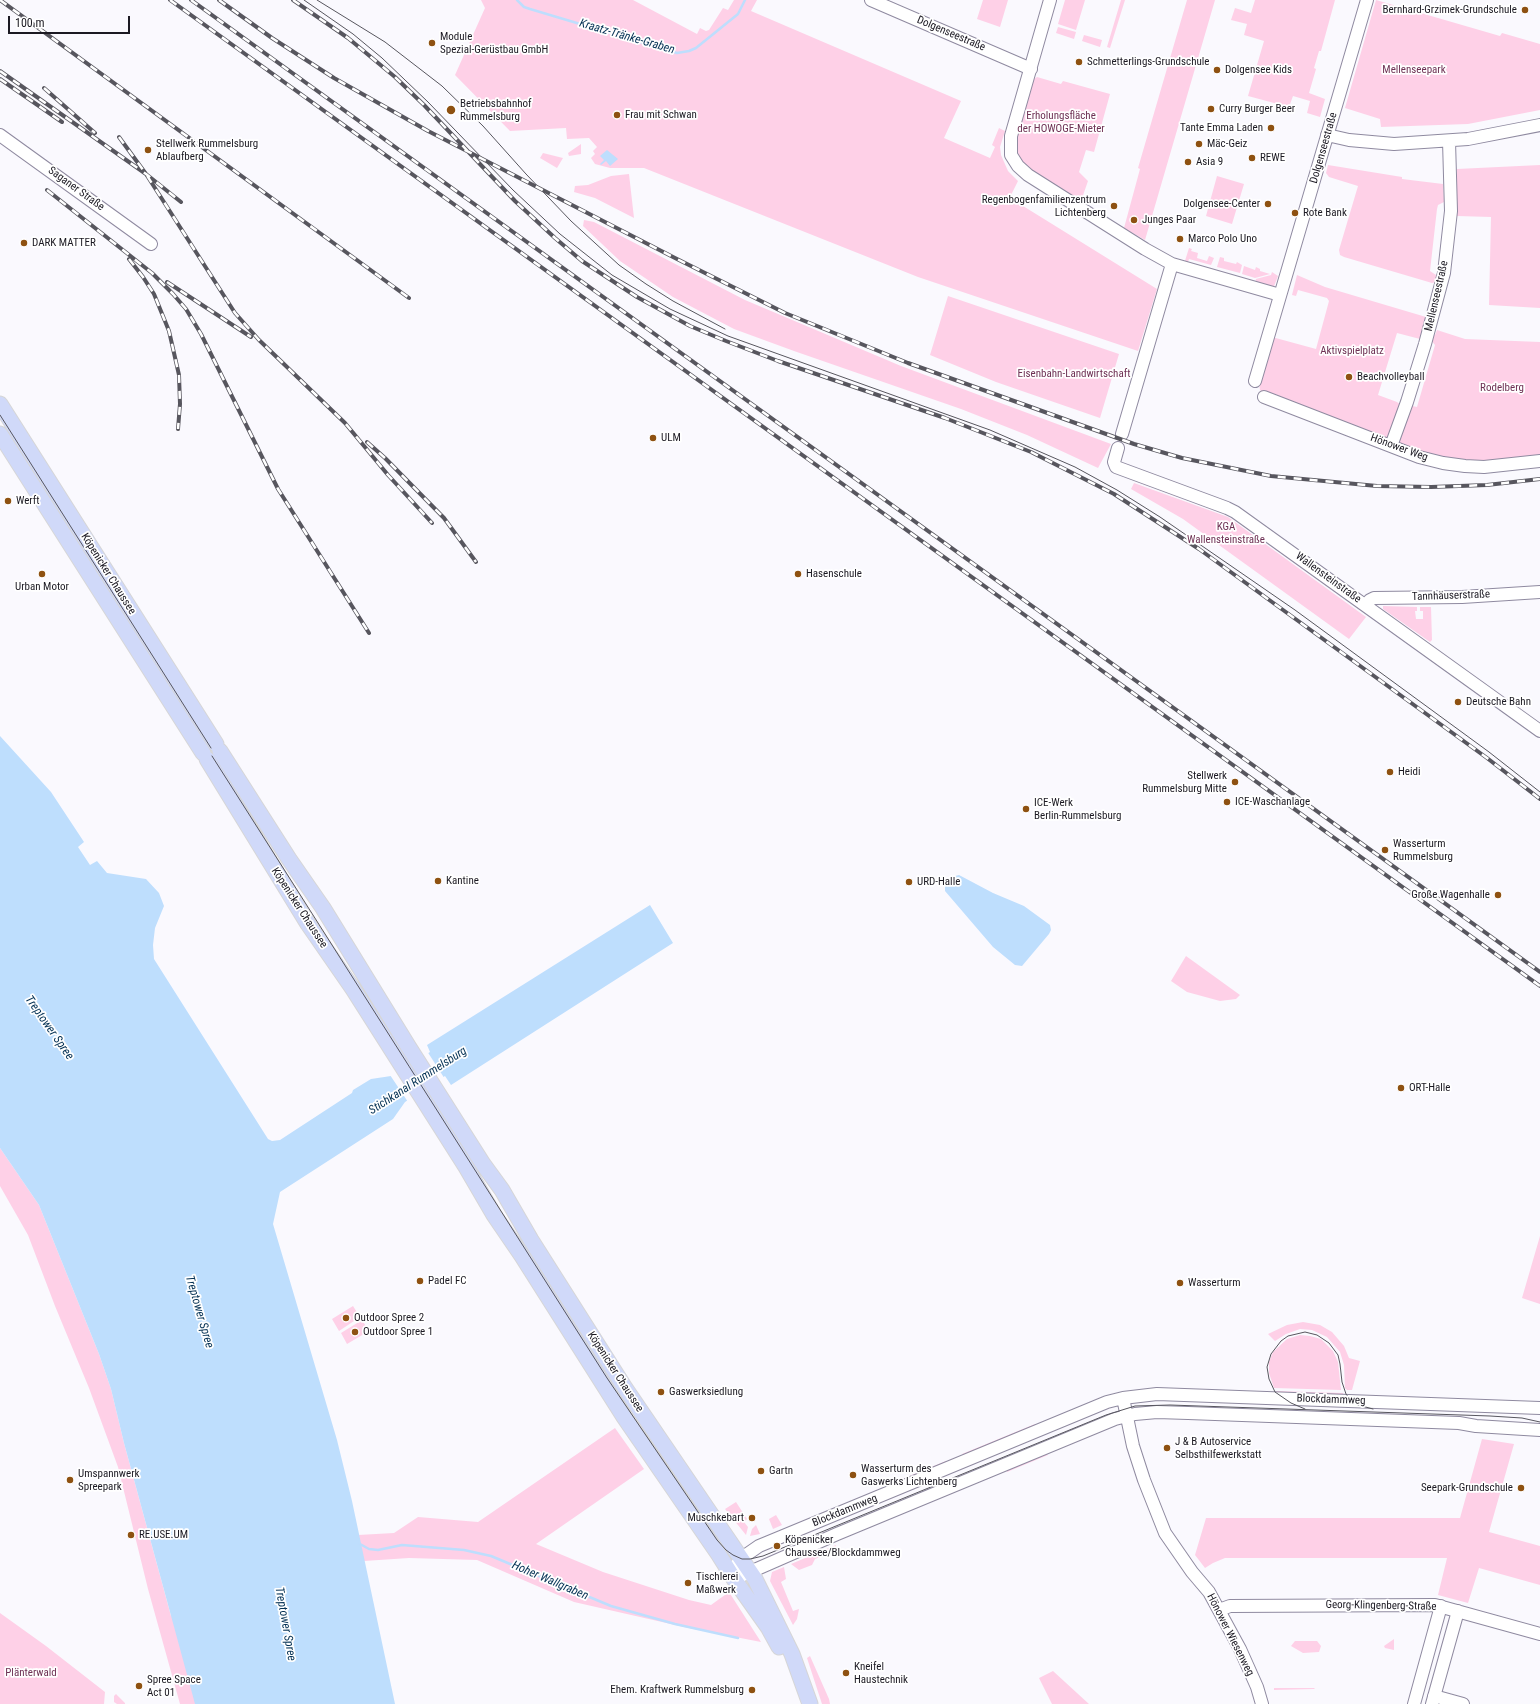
<!DOCTYPE html>
<meta charset="utf-8">
<style>
body{margin:0}
#map{position:relative;width:1540px;height:1704px;overflow:hidden;background:#faf9fe;font-family:"Roboto Condensed",sans-serif}
canvas{display:block}
.scale{position:absolute;left:8px;top:16px;width:122px;height:18px;box-sizing:border-box;border:2px solid #1b1922;border-top:0;padding-left:5px;font-size:12px;line-height:14px;white-space:nowrap;color:#1b1922;-webkit-text-stroke:3px #fff;paint-order:stroke}
</style>
<div id="map">
<canvas width="1540" height="1704"></canvas>
<div class="scale">100 m</div>
</div>
<script>
const context = document.querySelector('canvas').getContext('2d');
context.lineJoin = 'round';
function fill(path, color) {
  context.fillStyle = color;
  context.fill(path, 'evenodd');
}
function poly(rows) {
  const path = new Path2D();
  for (const r of rows) {
    path.moveTo(r[0], r[1]);
    for (let i = 2; i < r.length; i += 2) path.lineTo(r[i], r[i + 1]);
  }
  return path;
}
function stroke(path, color, width, dash) {
  context.strokeStyle = color;
  context.lineWidth = width;
  context.lineCap = dash ? 'butt' : 'round';
  context.setLineDash(dash || []);
  context.stroke(path);
}
function label(font, color, halo, rows, align = 'center') {
  context.font = font + ' "Roboto Condensed",sans-serif';
  context.lineWidth = 3.5;
  context.setLineDash([]);
  context.textBaseline = 'middle';
  context.strokeStyle = halo;
  context.fillStyle = color;
  for (const [text, x, y, turn = 0] of rows) {
    context.save();
    context.translate(x, y);
    context.rotate((+turn || 0) * Math.PI / 180);
    context.textAlign = isNaN(turn) ? turn : align;
    if (halo) context.strokeText(text, 0, 0);
    context.fillText(text, 0, 0);
    context.restore();
  }
}
fill(poly([
 [481,0,633,0,697,34,700,28,706,31,709,30,723,8,728,10,734,0,757,0,751,11,961,101,944,138,990,158,995,147,992,145,999,128,1005,131,1000,147,1001,155,1008,171,1018,181,1011,195,1015,197,1015,201,1157,289,1138,351,918,277,644,168,610,168,595,164,591,158,595,154,593,151,597,147,589,138,567,139,566,128,510,131,455,75,485,8],
 [983,0,1008,0,1000,27,977,19],
 [1065,0,1085,0,1076,30,1058,24],
 [1121,0,1125,0,1110,48,1107,47],
 [1187,0,1215,0,1145,240,1124,228,1140,169,1138,168],
 [1255,0,1335,0,1321,51,1319,51,1314,68,1316,69,1309,93,1325,99,1320,117,1307,113,1310,101,1293,96,1289,107,1248,96,1264,41,1244,35,1247,24,1231,20,1235,8,1251,13],
 [1376,0,1500,36,1502,33,1540,44,1540,110,1468,124,1381,127,1380,119,1345,108],
 [1058,27,1076,32,1074,39,1056,33],
 [1084,35,1102,40,1100,47,1082,41],
 [1037,77,1061,84,1063,81,1110,94,1094,152,1086,150,1079,172,1088,181,1081,201,1026,166,1019,157,1016,143,1018,135,1034,79],
 [581,144,581,154,569,156,568,153],
 [543,153,563,158,557,168,540,158],
 [1328,165,1402,177,1402,179,1443,184,1444,202,1438,205,1437,209,1430,271,1436,275,1436,282,1432,283,1344,257,1340,255,1339,250,1358,186,1329,177,1326,173],
 [1540,165,1540,308,1489,305,1491,217,1457,216,1457,169],
 [629,174,634,218,595,198,574,192,575,186,588,185,611,176],
 [1217,176,1244,184,1232,224,1206,216],
 [584,220,594,222,745,300,901,366,1111,444,1098,468,1027,435,961,409,794,351,734,329,673,297,620,261,583,226],
 [1189,248,1192,249,1191,251,1198,253,1197,258,1207,261,1209,256,1214,258,1211,265,1189,259,1187,265,1184,264],
 [1220,257,1224,258,1224,261,1236,264,1237,262,1242,265,1240,273,1217,267],
 [1244,266,1255,270,1256,267,1260,269,1260,271,1270,274,1255,278,1242,274],
 [1272,272,1278,276,1273,289,1255,285,1256,279,1271,275],
 [1297,275,1325,287,1426,317,1420,339,1397,333,1378,395,1397,402,1401,405,1388,438,1384,439,1263,392,1260,390,1259,384,1272,337,1316,349,1329,301,1327,298,1298,290,1296,296,1292,295],
 [948,296,1119,354,1100,418,996,382,930,355],
 [1437,330,1465,339,1540,342,1540,456,1489,462,1452,459,1427,453,1400,445,1398,442,1408,405,1417,407,1435,345,1431,340,1432,335,1435,335],
 [1134,483,1228,517,1366,617,1349,639,1183,519,1131,489],
 [1383,606,1417,607,1417,611,1415,611,1416,619,1423,619,1423,611,1420,611,1420,607,1431,607,1432,640,1430,642,1383,609],
 [1186,956,1240,995,1236,999,1220,1001,1187,992,1171,981],
 [0,1148,39,1205,99,1354,111,1389,124,1443,171,1616,179,1620,201,1704,180,1704,148,1589,118,1467,89,1388,55,1306,28,1235,0,1186],
 [1540,1236,1540,1304,1522,1298],
 [353,1306,360,1317,339,1331,332,1319],
 [362,1320,369,1331,347,1344,341,1333],
 [1303,1322,1320,1325,1332,1332,1344,1346,1349,1358,1360,1361,1352,1390,1347,1390,1345,1388,1344,1365,1340,1352,1327,1337,1312,1330,1300,1329,1286,1334,1275,1341,1268,1334,1287,1325],
 [1300,1335,1310,1336,1321,1339,1333,1351,1338,1362,1341,1390,1274,1388,1269,1373,1269,1362,1273,1352,1287,1339],
 [1276,1391,1343,1393,1344,1396,1279,1393],
 [1035,1424,1034,1428,966,1456,962,1454],
 [615,1428,644,1469,536,1544,603,1572,689,1600,711,1605,729,1592,761,1642,684,1627,574,1602,477,1560,409,1558,364,1561,358,1535,394,1533,418,1517,478,1522],
 [1482,1439,1514,1444,1489,1532,1540,1546,1540,1585,1479,1568,1468,1603,1438,1595,1447,1558,1225,1558,1213,1563,1205,1568,1195,1555,1206,1518,1460,1518],
 [1046,1453,1048,1455,1007,1472,1007,1469],
 [946,1461,947,1463,906,1481,902,1479],
 [736,1502,747,1519,744,1522,748,1527,746,1535,725,1509],
 [776,1515,782,1525,773,1529,769,1519],
 [756,1525,760,1534,750,1536,752,1529],
 [836,1545,835,1551,815,1559,812,1565,799,1570,791,1564],
 [784,1567,786,1579,781,1582,793,1611,799,1609,797,1619,793,1625,770,1581,772,1572],
 [1229,1599,1328,1599,1328,1602,1229,1602],
 [0,1613,46,1646,105,1692,104,1704,0,1704],
 [1394,1639,1394,1650,1385,1648,1384,1646],
 [1295,1641,1317,1641,1321,1646,1319,1652,1303,1653,1291,1646],
 [810,1656,829,1699,830,1704,822,1704,807,1658],
 [1053,1671,1089,1704,1052,1704,1039,1678],
 [1274,1688,1315,1688,1314,1689,1274,1690],
 [116,1694,125,1703,125,1704,117,1704,114,1702,114,1696]
]), '#fed0e7');
fill(poly([
 [607,150,618,159,610,166,606,161,601,165,600,164,604,160,600,156],
 [0,736,51,792,84,842,78,847,90,865,97,861,107,873,146,879,159,893,164,906,155,928,153,945,154,959,268,1139,272,1141,280,1140,352,1093,353,1090,371,1079,391,1076,430,1052,427,1045,650,905,673,943,451,1085,445,1076,405,1102,393,1119,280,1192,273,1224,337,1440,352,1501,395,1704,195,1704,124,1443,111,1389,99,1354,39,1205,0,1148],
 [959,875,993,893,1024,906,1050,925,1051,930,1049,934,1022,966,1015,965,993,947,945,891,945,887,955,876]
]), '#bedefd');
fill(poly([
 [427,1051,450,1087,444,1079,408,1102,390,1075]
]), '#faf9fe');
stroke(poly([
 [517,0,524,7,530,9,677,53,689,51,696,48,738,14,745,0],
 [360,1544,369,1549,378,1550,402,1545,464,1550,491,1556,611,1606,675,1624,738,1638]
]), '#bedefd', 2.5);
const minor = poly([
 [871,0,1031,69],
 [1050,0,1011,136,1011,155,1018,166,1028,175,1145,249,1172,264,1280,295],
 [0,135,151,244],
 [1327,135,1349,140,1394,144,1468,139,1540,125],
 [1255,381,1367,0],
 [1264,397,1419,457,1443,463,1465,466,1484,467,1540,461],
 [1122,434,1172,264],
 [1391,446,1407,402,1425,344,1444,273,1451,211,1449,141],
 [1118,448,1114,462,1116,467,1227,508,1235,512,1540,731],
 [1365,605,1370,600,1374,598,1462,597,1540,592],
 [1123,1398,1133,1446,1144,1480,1165,1533,1192,1572,1209,1592,1240,1649,1257,1687,1262,1704],
 [729,1572,746,1555,759,1546,1107,1402,1123,1398,1157,1394,1540,1408],
 [734,1579,837,1534,1115,1419,1135,1414,1157,1412,1188,1413,1459,1423,1476,1426,1540,1430],
 [1219,1610,1230,1606,1435,1605,1540,1634],
 [1434,1696,1463,1704],
 [1414,1704,1441,1606],
 [1432,1704,1458,1611]
]);
const major = poly([
 [0,404,216,744],
 [0,434,203,753],
 [220,751,289,859,323,908,408,1046,483,1164,502,1190,531,1240,625,1388,755,1579,792,1654,810,1704],
 [207,759,308,924,353,989,466,1167,494,1215,522,1256,624,1417,719,1555,734,1579,768,1627,779,1647]
]);
stroke(minor, '#8f8aa0', 14);
stroke(major, '#d6d6d7', 17);
stroke(minor, '#fff', 12);
stroke(major, '#d0d9f9', 15);
stroke(poly([
 [304,0,353,34,382,58,428,102,513,190,560,234,612,275,670,309,728,336,990,430,1075,467,1117,490,1160,517,1295,610,1489,752,1540,792],
 [317,0,385,42,442,86,483,126,526,174,571,221,619,265,646,284,673,301,725,329],
 [0,415,211,748],
 [212,756,607,1378,717,1540,726,1550,733,1555,742,1559,750,1559,763,1556,1106,1415,1135,1406,1170,1405,1490,1416,1522,1418,1540,1422],
 [1305,1409,1291,1403,1275,1392,1269,1379,1267,1367,1271,1354,1281,1341,1288,1336,1305,1332,1317,1335,1329,1343,1338,1355,1340,1364,1342,1382,1346,1394,1351,1401,1358,1405,1373,1409]
]), '#57565e', 1);
const rail = poly([
 [0,0,409,298],
 [170,0,1540,986],
 [191,0,1540,972],
 [219,0,272,38,334,78,428,131,675,258,785,313,908,363,1134,444,1182,458,1271,476,1377,486,1431,487,1487,485,1540,479],
 [293,0,348,38,395,77,424,105,515,201,555,238,582,261,637,297,690,326,726,341,778,361,945,418,1031,452,1114,494,1199,549,1487,758,1540,799],
 [0,71,146,174,181,202],
 [0,79,62,122],
 [44,88,95,133],
 [119,137,146,174,235,313,259,340,345,423,388,475,432,523],
 [47,190,152,273,173,294,186,309,201,334,278,489,369,633],
 [129,259,143,277,154,294,169,331,179,375,180,404,178,429],
 [167,282,251,337],
 [367,442,385,458,444,518,476,562]
]);
stroke(rail, '#57565e', 4);
stroke(rail, '#fff', 2.5, [8]);
for (const [x, y, r, color] of [
 [1525,10,4,"#8e5111"],
 [432,43,4,"#8e5111"],
 [1079,62,4,"#8e5111"],
 [1217,70,4,"#8e5111"],
 [1211,109,4,"#8e5111"],
 [451,110,5,"#8e5111"],
 [617,115,4,"#8e5111"],
 [1271,128,4,"#8e5111"],
 [1199,144,4,"#8e5111"],
 [148,150,4,"#8e5111"],
 [1252,158,4,"#8e5111"],
 [1188,162,4,"#8e5111"],
 [1268,204,4,"#8e5111"],
 [1114,206,4,"#8e5111"],
 [1295,213,4,"#8e5111"],
 [1134,220,4,"#8e5111"],
 [1180,239,4,"#8e5111"],
 [24,243,4,"#8e5111"],
 [1349,377,4,"#8e5111"],
 [653,438,4,"#8e5111"],
 [8,501,4,"#8e5111"],
 [42,574,4,"#8e5111"],
 [798,574,4,"#8e5111"],
 [1458,702,4,"#8e5111"],
 [1390,772,4,"#8e5111"],
 [1235,782,4,"#8e5111"],
 [1227,802,4,"#8e5111"],
 [1026,809,4,"#8e5111"],
 [1385,850,4,"#8e5111"],
 [438,881,4,"#8e5111"],
 [909,882,4,"#8e5111"],
 [1498,895,4,"#8e5111"],
 [1401,1088,4,"#8e5111"],
 [420,1281,4,"#8e5111"],
 [1180,1283,4,"#8e5111"],
 [346,1318,4,"#8e5111"],
 [355,1332,4,"#8e5111"],
 [661,1392,4,"#8e5111"],
 [1167,1448,4,"#8e5111"],
 [761,1471,4,"#8e5111"],
 [853,1475,4,"#8e5111"],
 [70,1480,4,"#8e5111"],
 [1521,1488,4,"#8e5111"],
 [752,1518,4,"#8e5111"],
 [131,1535,4,"#8e5111"],
 [777,1546,4,"#8e5111"],
 [688,1583,4,"#8e5111"],
 [846,1673,4,"#8e5111"],
 [139,1686,4,"#8e5111"],
 [752,1690,4,"#8e5111"]
]) {
  const dot = new Path2D();
  dot.arc(x, y, r, 0, 2 * Math.PI);
  context.fillStyle = color;
  context.fill(dot);
  stroke(dot, '#fff', 1.5);
}
label('11px', '#1b1922', '#fff', [
 ["Bernhard-Grzimek-Grundschule",1517,10,"right"],
 ["Module",440,37],
 ["Spezial-Gerüstbau GmbH",440,50],
 ["Schmetterlings-Grundschule",1087,62],
 ["Dolgensee Kids",1225,70],
 ["Betriebsbahnhof",460,104],
 ["Rummelsburg",460,117],
 ["Curry Burger Beer",1219,109],
 ["Frau mit Schwan",625,115],
 ["Tante Emma Laden",1263,128,"right"],
 ["Stellwerk Rummelsburg",156,144],
 ["Ablaufberg",156,157],
 ["Mäc-Geiz",1207,144],
 ["REWE",1260,158],
 ["Asia 9",1196,162],
 ["Regenbogenfamilienzentrum",1106,200,"right"],
 ["Lichtenberg",1106,213,"right"],
 ["Dolgensee-Center",1260,204,"right"],
 ["Rote Bank",1303,213],
 ["Junges Paar",1142,220],
 ["Marco Polo Uno",1188,239],
 ["DARK MATTER",32,243],
 ["Beachvolleyball",1357,377],
 ["ULM",661,438],
 ["Werft",16,501],
 ["Hasenschule",806,574],
 ["Urban Motor",42,587,"center"],
 ["Deutsche Bahn",1466,702],
 ["Heidi",1398,772],
 ["Stellwerk",1227,776,"right"],
 ["Rummelsburg Mitte",1227,789,"right"],
 ["ICE-Waschanlage",1235,802],
 ["ICE-Werk",1034,803],
 ["Berlin-Rummelsburg",1034,816],
 ["Wasserturm",1393,844],
 ["Rummelsburg",1393,857],
 ["Kantine",446,881],
 ["URD-Halle",917,882],
 ["Große Wagenhalle",1490,895,"right"],
 ["ORT-Halle",1409,1088],
 ["Padel FC",428,1281],
 ["Wasserturm",1188,1283],
 ["Outdoor Spree 2",354,1318],
 ["Outdoor Spree 1",363,1332],
 ["Gaswerksiedlung",669,1392],
 ["J & B Autoservice",1175,1442],
 ["Selbsthilfewerkstatt",1175,1455],
 ["Wasserturm des",861,1469],
 ["Gaswerks Lichtenberg",861,1482],
 ["Gartn",769,1471],
 ["Umspannwerk",78,1474],
 ["Spreepark",78,1487],
 ["Seepark-Grundschule",1513,1488,"right"],
 ["Muschkebart",744,1518,"right"],
 ["RE.USE.UM",139,1535],
 ["Köpenicker",785,1540],
 ["Chaussee/Blockdammweg",785,1553],
 ["Tischlerei",696,1577],
 ["Maßwerk",696,1590],
 ["Kneifel",854,1667],
 ["Haustechnik",854,1680],
 ["Spree Space",147,1680],
 ["Act 01",147,1693],
 ["Ehem. Kraftwerk Rummelsburg",744,1690,"right"]
], 'left');
label('11px', '#1b1922', '#fff', [
 ["Dolgenseestraße",951,34,23],
 ["Dolgenseestraße",1324,148,-74],
 ["Saganer Straße",76,189,36],
 ["Mellenseestraße",1437,296,-77],
 ["Hönower Weg",1399,448,20],
 ["Köpenicker Chaussee",108,574,58],
 ["Wallensteinstraße",1328,578,36],
 ["Tannhäuserstraße",1451,596,-2],
 ["Köpenicker Chaussee",299,908,57],
 ["Köpenicker Chaussee",615,1372,57],
 ["Blockdammweg",1331,1400,2],
 ["Blockdammweg",845,1511,-22],
 ["Georg-Klingenberg-Straße",1381,1606,1],
 ["Hönower Wiesenweg",1230,1635,63]
]);
label('11px', '#6e3154', '#fff', [
 ["Mellenseepark",1414,70],
 ["Erholungsfläche",1061,116],
 ["der HOWOGE-Mieter",1061,129],
 ["Aktivspielplatz",1352,351],
 ["Eisenbahn-Landwirtschaft",1074,374],
 ["Rodelberg",1502,388],
 ["KGA",1226,527],
 ["Wallensteinstraße",1226,540],
 ["Plänterwald",31,1673]
]);
label('italic 12px', '#043154', '#fff', [
 ["Kraatz-Tränke-Graben",627,37,16],
 ["Treptower Spree",49,1028,55],
 ["Stichkanal Rummelsburg",418,1081,-33],
 ["Treptower Spree",199,1312,74],
 ["Hoher Wallgraben",550,1581,23],
 ["Treptower Spree",285,1624,80]
]);
</script>
